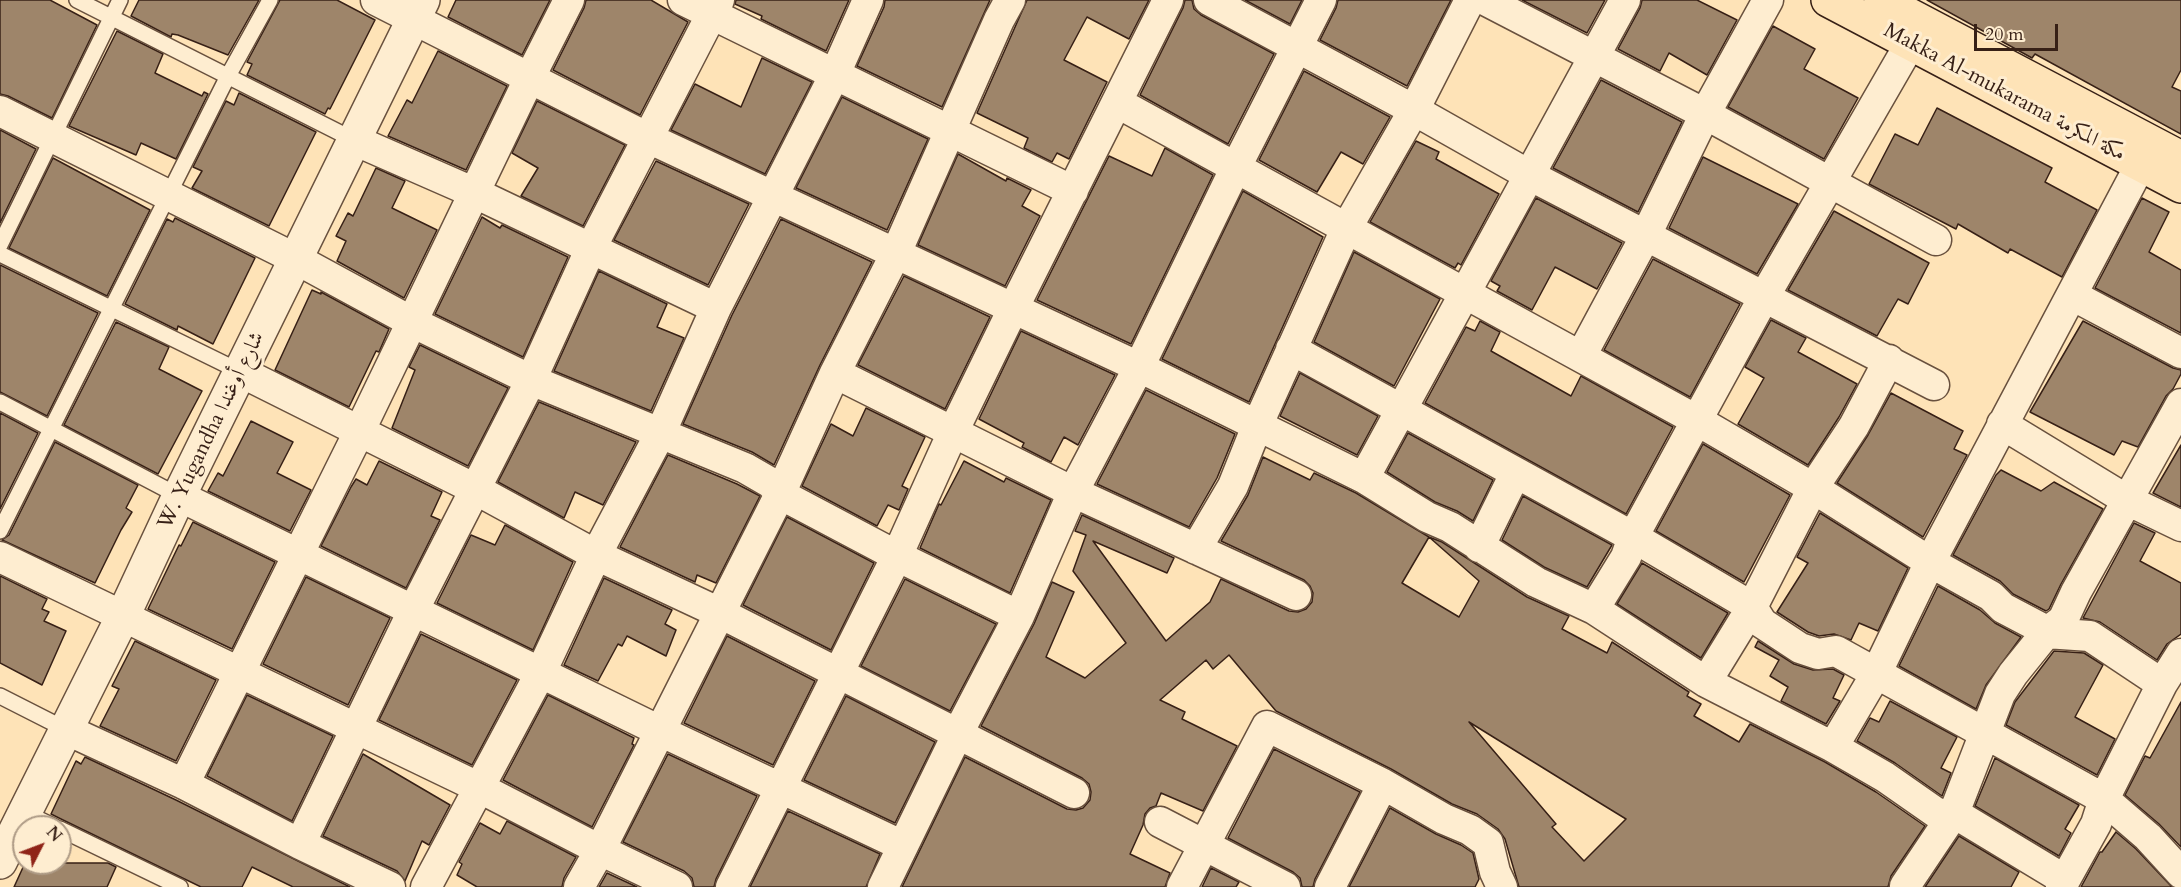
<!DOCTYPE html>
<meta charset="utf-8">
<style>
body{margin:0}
#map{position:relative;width:2181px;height:887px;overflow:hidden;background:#fee3b7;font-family:Cardo,serif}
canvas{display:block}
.north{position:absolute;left:12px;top:815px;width:60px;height:60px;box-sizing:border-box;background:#feedd0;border:2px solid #ae9b86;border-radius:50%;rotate:48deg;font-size:16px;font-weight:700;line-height:24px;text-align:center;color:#372016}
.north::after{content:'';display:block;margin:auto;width:21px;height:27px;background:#8f2418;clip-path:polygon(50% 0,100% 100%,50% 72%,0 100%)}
.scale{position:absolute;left:1974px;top:24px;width:84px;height:27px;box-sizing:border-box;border:3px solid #372016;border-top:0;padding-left:8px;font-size:18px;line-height:21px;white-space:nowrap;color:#372016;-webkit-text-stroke:4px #feedd0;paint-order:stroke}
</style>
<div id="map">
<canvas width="2181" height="887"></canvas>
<div class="north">N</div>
<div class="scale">20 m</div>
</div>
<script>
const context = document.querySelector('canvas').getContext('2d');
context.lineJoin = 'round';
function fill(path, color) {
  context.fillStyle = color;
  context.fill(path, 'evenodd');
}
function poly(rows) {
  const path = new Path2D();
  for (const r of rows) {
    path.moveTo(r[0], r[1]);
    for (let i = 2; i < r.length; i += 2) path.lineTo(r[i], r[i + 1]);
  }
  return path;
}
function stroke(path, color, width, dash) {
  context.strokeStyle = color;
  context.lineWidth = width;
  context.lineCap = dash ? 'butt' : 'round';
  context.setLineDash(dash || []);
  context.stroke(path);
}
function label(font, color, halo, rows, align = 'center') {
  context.font = font + ' Cardo,Amiri,serif';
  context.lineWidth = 6;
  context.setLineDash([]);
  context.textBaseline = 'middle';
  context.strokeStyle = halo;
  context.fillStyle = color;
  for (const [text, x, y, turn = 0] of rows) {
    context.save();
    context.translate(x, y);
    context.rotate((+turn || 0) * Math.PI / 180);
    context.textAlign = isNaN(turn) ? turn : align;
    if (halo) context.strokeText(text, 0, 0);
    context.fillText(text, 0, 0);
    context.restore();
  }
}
const building = poly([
 [0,0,50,0,97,25,52,118,8,96,0,94,0,0],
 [139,0,259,0,228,55,178,35,172,34,171,37,131,16,139,0],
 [280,0,337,0,375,20,330,109,328,108,325,114,247,75,252,64,247,62,280,0],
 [456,0,550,0,522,55,448,17,456,0],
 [586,0,651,0,688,22,640,115,553,70,584,8,586,0],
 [736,0,849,0,826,51,761,19,762,16,735,4,736,0],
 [885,0,990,0,942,107,857,66,884,7,885,0],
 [1027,0,1149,0,1129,39,1087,17,1064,60,1107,82,1069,159,1057,153,1052,162,1024,148,1028,138,977,113,1027,0],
 [1185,0,1192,0,1194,9,1201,15,1274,54,1228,144,1140,95,1183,8,1185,0],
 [1245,0,1302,0,1290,24,1245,0],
 [1338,0,1451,0,1407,86,1320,40,1336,8,1338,0],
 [1522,0,1605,0,1587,33,1522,0],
 [1642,0,1697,0,1737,20,1707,75,1669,53,1660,71,1618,49,1640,8,1642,0],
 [1927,0,2181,0,2181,70,2172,87,2181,91,2181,134,2035,54,2032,58,1927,0],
 [1773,26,1815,49,1804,69,1858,98,1824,159,1728,107,1773,26],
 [117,31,163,54,155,73,202,96,204,92,208,94,176,159,141,143,136,155,69,126,117,31],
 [438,51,507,86,466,170,388,136,407,100,412,103,438,51],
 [762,58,812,82,765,174,671,130,695,84,741,107,762,58],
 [1304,71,1390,117,1363,164,1341,152,1317,192,1259,160,1304,71],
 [1601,80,1682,122,1638,212,1553,168,1601,80],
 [239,93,316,132,269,226,192,188,202,171,193,167,226,101,234,105,239,93],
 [842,97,928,139,887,230,796,188,842,97],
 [537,101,625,145,583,226,521,196,538,168,512,153,537,101],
 [1937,108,2052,168,2045,182,2097,210,2062,277,2010,249,2008,253,1958,224,1956,229,1869,184,1895,134,1918,145,1937,108],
 [0,130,36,149,0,223,0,130],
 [1416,141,1439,152,1436,159,1499,194,1461,265,1458,263,1455,268,1370,222,1416,141],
 [1165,148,1213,175,1131,344,1037,300,1109,156,1152,176,1165,148],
 [958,154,1006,181,1007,178,1031,190,1022,206,1040,216,1005,286,918,245,958,154],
 [1703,157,1798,204,1757,274,1669,228,1703,157],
 [53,158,150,210,107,296,9,248,53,158],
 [656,161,749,204,708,285,614,240,656,161],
 [376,168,405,181,392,208,437,230,404,298,337,261,346,241,336,236,348,213,353,216,376,168],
 [1243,191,1323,237,1249,402,1162,359,1243,191],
 [1536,198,1622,243,1597,289,1555,267,1532,310,1497,291,1500,286,1491,281,1536,198],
 [2142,198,2169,212,2149,252,2181,270,2181,333,2095,288,2142,198],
 [1834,211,1929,263,1908,304,1898,299,1877,336,1788,290,1834,211],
 [482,217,500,228,502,225,568,257,523,357,435,314,482,217],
 [175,218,255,258,213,344,178,326,177,330,125,304,167,219,173,222,175,218],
 [781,219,872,262,820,365,774,465,752,452,683,424,732,315,781,219],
 [1354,252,1440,299,1394,386,1314,342,1354,252],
 [1653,259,1740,304,1690,397,1604,350,1653,259],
 [0,265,98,313,47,416,0,392,0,265],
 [599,271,667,304,657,327,684,338,651,411,554,371,599,271],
 [904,276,990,317,945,409,858,365,904,276],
 [312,290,321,294,321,292,389,329,379,352,376,351,349,407,275,370,312,290],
 [1771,320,1806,338,1798,352,1857,384,1839,417,1808,465,1738,424,1764,378,1745,367,1771,320],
 [1480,321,1500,332,1491,351,1571,396,1581,376,1673,427,1626,514,1425,403,1466,327,1475,331,1480,321],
 [2083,321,2173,368,2181,370,2181,374,2173,389,2166,396,2138,447,2122,441,2114,455,2030,412,2083,321],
 [116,322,169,347,159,369,202,391,158,474,64,425,116,322],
 [1021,331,1115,375,1078,445,1064,437,1051,462,1022,447,1024,443,979,419,1021,331],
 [420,345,508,388,468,466,392,428,415,370,409,367,420,345],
 [1300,373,1378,416,1357,455,1280,416,1300,373],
 [1146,390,1235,434,1217,478,1189,527,1097,484,1146,390],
 [1891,393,1963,431,1954,449,1967,455,1923,537,1837,483,1868,435,1891,393],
 [539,402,636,442,603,505,575,492,564,518,498,482,539,402],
 [866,408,925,437,902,486,908,489,899,510,888,505,877,526,802,486,831,424,853,436,866,408],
 [0,413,38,433,0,509,0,413],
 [251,421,293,442,277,473,311,490,290,531,208,491,218,473,223,476,251,421],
 [1408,433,1493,480,1473,521,1457,511,1435,502,1387,472,1408,433],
 [55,442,138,485,126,508,132,512,121,530,95,583,2,540,9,535,55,442],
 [1703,444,1790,495,1744,582,1656,531,1703,444],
 [2181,445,2181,507,2153,493,2181,445],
 [668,455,737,484,760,496,716,583,697,575,695,582,620,547,668,455],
 [1263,457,1310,480,1314,473,1356,493,1429,537,1402,583,1459,617,1479,581,1429,537,1442,542,1527,597,1569,616,1562,629,1607,653,1612,642,1689,692,1687,696,1701,704,1694,716,1739,742,1750,724,1825,762,1876,792,1925,826,1891,876,1888,887,1519,887,1505,839,1498,829,1477,814,1452,804,1391,769,1276,711,1229,655,1213,669,1206,660,1160,700,1185,712,1182,719,1237,746,1203,811,1161,793,1156,806,1150,808,1145,814,1143,825,1130,854,1170,873,1165,887,902,887,965,757,1067,809,1076,810,1083,808,1090,800,1091,792,1089,784,1082,778,981,726,1034,624,1052,582,1074,592,1046,657,1085,678,1126,643,1073,571,1086,535,1075,531,1082,515,1174,558,1167,573,1093,541,1166,641,1210,602,1221,579,1289,611,1298,612,1306,609,1312,602,1313,593,1310,586,1304,580,1221,541,1248,495,1263,457],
 [1469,722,1595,800,1626,819,1584,861,1552,827,1556,824,1469,722],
 [379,461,442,492,431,516,440,520,406,588,321,546,351,487,356,479,367,485,379,461],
 [964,461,1004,482,1006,478,1051,500,1010,593,920,548,939,504,941,505,964,461],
 [2001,470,2041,491,2054,482,2103,509,2061,584,2049,609,2046,611,2013,594,2000,581,1953,555,1996,475,2001,470],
 [1523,496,1612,545,1587,587,1544,567,1502,540,1523,496],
 [1820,513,1908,568,1878,631,1859,623,1851,640,1834,634,1819,636,1808,632,1777,612,1808,563,1797,557,1820,513],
 [787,517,874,563,831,650,743,605,787,517],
 [193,522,275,562,232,649,148,609,179,545,181,546,193,522],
 [2134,523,2155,533,2140,561,2181,583,2181,634,2167,644,2157,660,2100,622,2083,618,2134,523],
 [505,525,573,562,533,650,437,603,471,535,495,545,505,525],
 [1642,563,1728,613,1701,658,1617,604,1642,563],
 [0,576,47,599,42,609,49,612,44,621,66,631,42,685,0,663,0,576],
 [306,577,390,618,348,705,263,664,306,577],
 [604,578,672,610,665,624,676,630,666,656,627,636,622,646,618,644,598,681,564,665,604,578],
 [905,579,996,624,950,711,861,666,905,579],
 [1938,586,1980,610,1995,623,2021,637,1986,685,1976,709,1899,666,1938,586],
 [421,634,517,680,472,765,379,720,421,634],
 [727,636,815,681,773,765,684,723,727,636],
 [135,641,216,680,176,761,100,726,119,689,112,686,135,641],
 [1758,641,1794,664,1813,670,1833,669,1844,675,1833,698,1840,701,1826,724,1781,701,1788,687,1770,676,1779,660,1755,647,1758,641],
 [2054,651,2084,653,2103,665,2075,717,2115,739,2097,775,2006,725,2015,702,2054,651],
 [247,695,333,736,292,821,207,776,247,695],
 [548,695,634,738,632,744,634,745,592,827,503,780,548,695],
 [846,696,935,742,895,823,804,780,846,696],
 [1890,701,1957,737,1941,768,1951,773,1942,796,1895,763,1857,741,1870,718,1879,722,1890,701],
 [2181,702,2181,847,2159,824,2125,795,2145,756,2150,758,2181,702],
 [1274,749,1360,792,1315,879,1313,887,1302,887,1300,878,1293,872,1228,838,1274,749],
 [363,754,450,805,429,845,422,841,405,881,397,871,323,836,363,754],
 [668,754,757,796,716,879,714,887,694,887,692,878,684,871,623,842,668,754],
 [85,757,176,800,350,887,293,887,252,867,242,887,201,887,61,819,51,814,76,761,81,764,85,757],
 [1995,758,2079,805,2065,829,2071,833,2059,856,1975,806,1995,758],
 [1390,808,1436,834,1461,845,1473,853,1479,879,1475,887,1349,887,1390,808],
 [788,811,880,854,866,887,750,887,788,811],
 [507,821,576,857,564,878,562,887,477,887,457,875,462,864,459,862,480,823,500,834,507,821],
 [2116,832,2136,849,2172,887,2081,887,2100,852,2102,852,2116,832],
 [1959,836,2019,872,2011,887,1925,887,1959,836],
 [25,863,108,863,116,867,107,887,14,887,25,863],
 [1211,868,1239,882,1236,887,1202,887,1211,868],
 [607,873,637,887,599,887,607,873]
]);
fill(building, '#9e856a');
stroke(building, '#372016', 1.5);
const service = poly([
 [77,0,354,140],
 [0,245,120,0],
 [0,254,241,372],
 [0,402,179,496],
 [0,531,228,76,270,0],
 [0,696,65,729],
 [24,812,55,827],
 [60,829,180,887]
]);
const minor = poly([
 [376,0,648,138,1139,367,1364,478,1427,517,1450,527,1536,582,1594,609,1706,682,1833,747,1885,777,1938,814,1954,813,2065,880],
 [683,0,1073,191],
 [1209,0,1414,110,1529,175,1934,385],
 [1485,0,1705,114,1936,240],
 [1118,103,1698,421,1813,488,1930,562,1991,596,2003,608,2041,628,2046,633,2090,636,2162,684],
 [0,111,296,259,412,322,531,380,745,468,771,483,780,494,897,556,1019,616],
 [354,140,475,193,716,308],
 [2072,295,2181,353],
 [1291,349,1633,537,1752,607,1762,623,1800,648,1818,654,1836,651,2104,799,2148,837,2181,873],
 [1581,356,1645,237,1705,114,1768,0],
 [241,372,475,489,596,555,720,613,1074,793],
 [835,373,1073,492,1296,595],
 [2002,424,2127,500,2181,526],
 [1364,478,1625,0],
 [179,496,660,731,903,846],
 [1479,547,1515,474],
 [1196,549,1233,486,1257,426,1346,229,1414,110,1470,0],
 [0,557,478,787,600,850,677,887],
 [1594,609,1626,557,1633,537,1764,297,1910,44],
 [1706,682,1752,607,1813,488,1854,426,1889,360],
 [65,729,184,784,300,844,390,887],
 [1833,747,1876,674,1930,562,2152,143],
 [184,784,360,430,530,77,569,0],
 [1160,822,1285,887],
 [300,844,413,611,531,380,591,248,719,0],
 [1905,886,1954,813,2000,694,2013,674,2046,633,2063,620,2076,592,2181,404],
 [426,887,541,672,596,555,660,434,716,308,835,74,868,0],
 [579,887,600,850,780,494,835,373,896,253,999,20,1010,0],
 [731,887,897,556,953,432,1013,309,1168,0],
 [883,887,958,733,1019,616,1073,492,1139,367,1235,169,1321,0],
 [1182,887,1267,726,1383,784,1444,819,1470,830,1488,843,1495,872,1502,887],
 [1330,887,1383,784],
 [2061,887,2096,824,2104,799,2162,684,2181,654]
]);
const tertiary = poly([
 [0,862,123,616,179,496,423,0]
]);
const trunk = poly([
 [1828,0,2181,186],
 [1881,0,2181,158]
]);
stroke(service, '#69513e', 18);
stroke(minor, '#69513e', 33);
stroke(tertiary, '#69513e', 36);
stroke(trunk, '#372016', 36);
stroke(service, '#feedd0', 15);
stroke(minor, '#feedd0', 30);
stroke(tertiary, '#feedd0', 33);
stroke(trunk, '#fee3b7', 33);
label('21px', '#372016', '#feedd0', [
 ["Makka Al-mukarama مكة المكرمة",2004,93,28],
 ["W. Yugandha شارع أوغندا",212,431,-64]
]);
</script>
